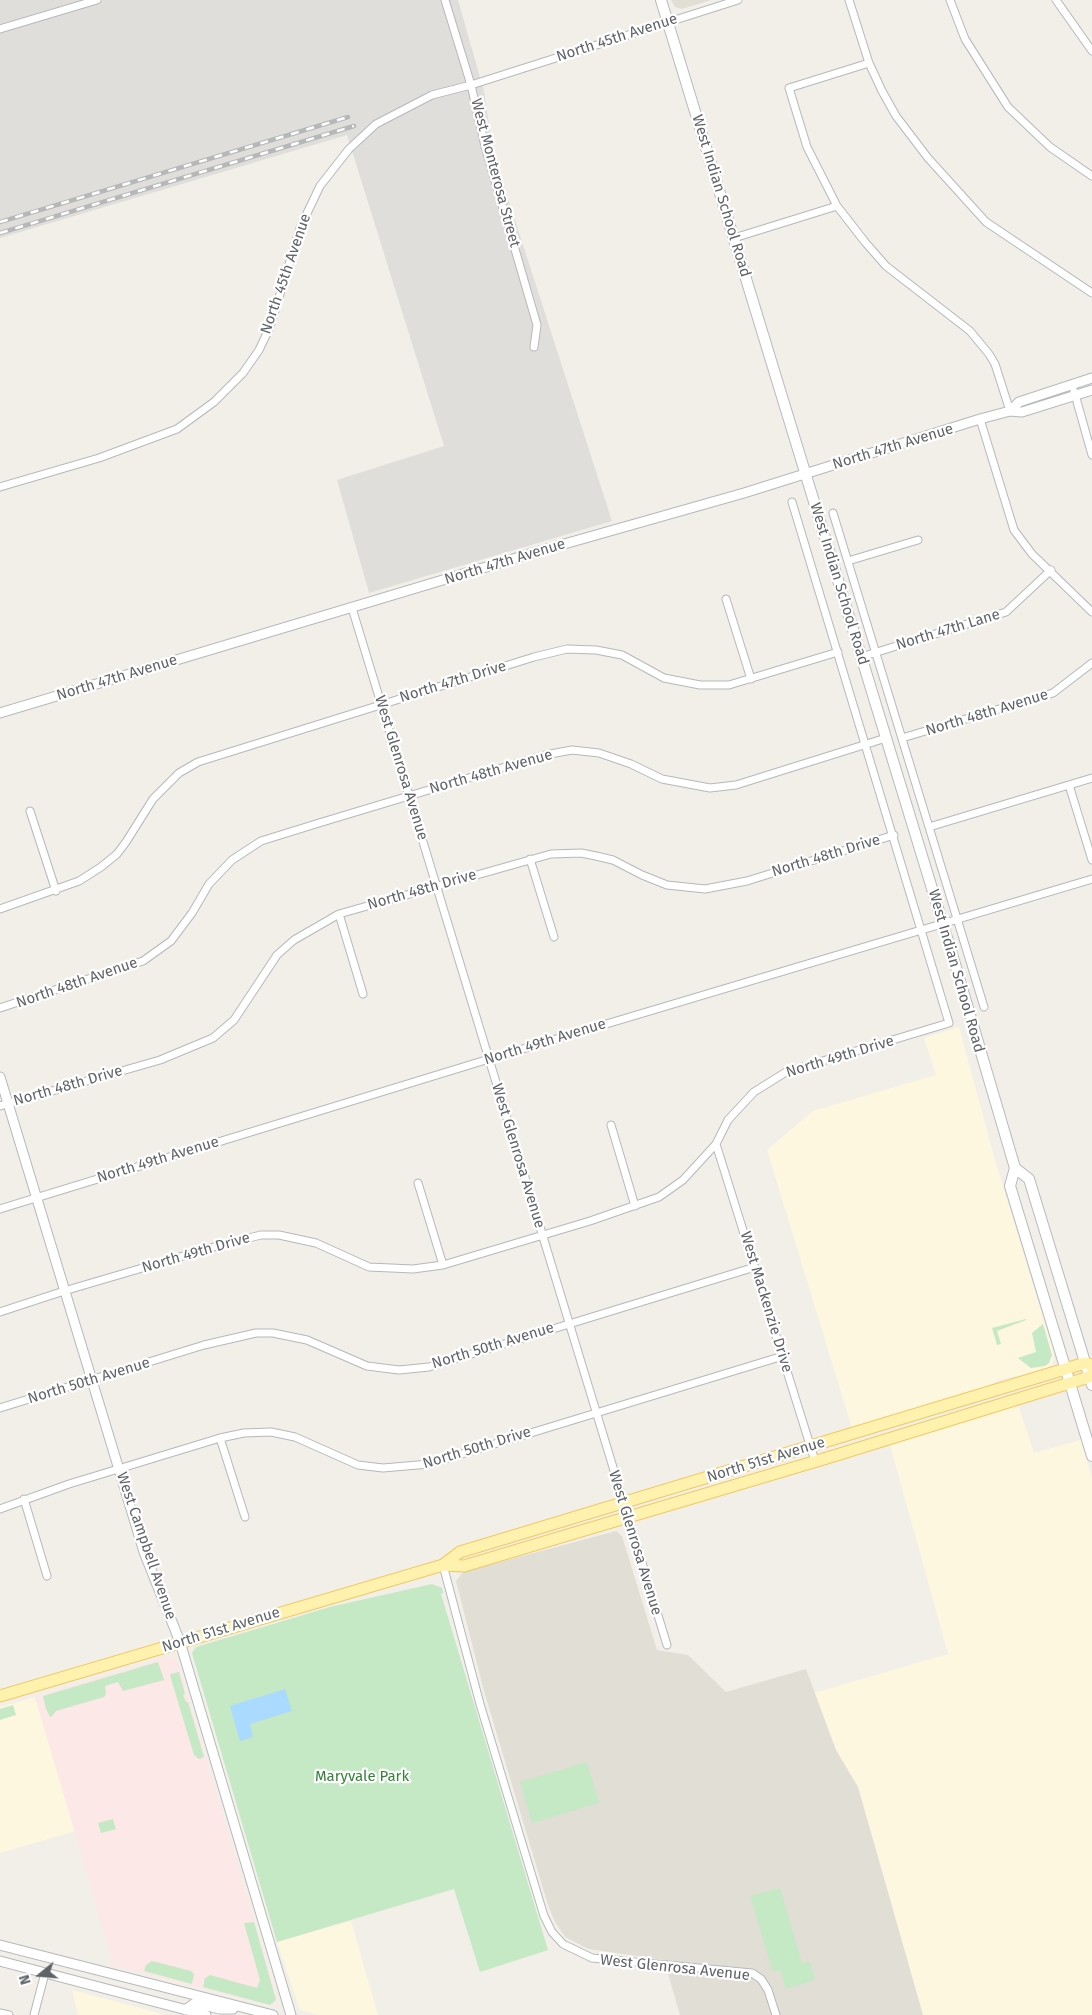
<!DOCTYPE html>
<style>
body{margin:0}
#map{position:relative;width:1092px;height:2015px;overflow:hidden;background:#f1efe8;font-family:"Fira Sans",sans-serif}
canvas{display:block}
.north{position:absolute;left:15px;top:1950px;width:50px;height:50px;-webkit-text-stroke:4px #fff;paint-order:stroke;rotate:253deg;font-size:14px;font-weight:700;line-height:20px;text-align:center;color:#5f6368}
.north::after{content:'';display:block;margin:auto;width:18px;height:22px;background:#5f6368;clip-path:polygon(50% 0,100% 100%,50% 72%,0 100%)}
</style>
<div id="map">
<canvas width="1092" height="2015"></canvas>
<div class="north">N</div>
</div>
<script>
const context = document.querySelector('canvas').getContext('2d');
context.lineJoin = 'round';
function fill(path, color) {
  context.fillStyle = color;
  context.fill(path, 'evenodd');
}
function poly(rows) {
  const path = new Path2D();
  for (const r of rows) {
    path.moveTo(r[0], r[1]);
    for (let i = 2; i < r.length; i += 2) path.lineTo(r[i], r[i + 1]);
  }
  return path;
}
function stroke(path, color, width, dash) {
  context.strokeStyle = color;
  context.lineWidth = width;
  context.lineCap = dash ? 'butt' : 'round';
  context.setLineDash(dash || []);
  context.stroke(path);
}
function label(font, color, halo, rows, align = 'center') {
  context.font = font + ' "Fira Sans",sans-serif';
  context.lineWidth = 4.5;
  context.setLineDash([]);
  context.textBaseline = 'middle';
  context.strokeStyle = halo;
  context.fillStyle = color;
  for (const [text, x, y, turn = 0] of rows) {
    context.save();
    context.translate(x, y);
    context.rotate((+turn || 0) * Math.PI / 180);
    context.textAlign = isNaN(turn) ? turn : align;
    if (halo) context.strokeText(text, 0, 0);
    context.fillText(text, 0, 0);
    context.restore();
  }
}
fill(poly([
 [959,1027,995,1160,1054,1354,1053,1363,1047,1369,998,1380,984,1388,852,1428,767,1150,813,1111,936,1075,924,1038],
 [1018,1405,1034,1453,1081,1440,1092,1478,1092,2015,923,2015,858,1787,836,1750,814,1693,948,1654,890,1445],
 [35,1697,75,1831,0,1853,0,1707],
 [351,1921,378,2015,318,2015,300,2010,277,1942],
 [72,1990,140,2008,165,2015,78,2015]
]), '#fef7e0');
fill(poly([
 [0,0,458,0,484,91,493,152,612,521,369,593,337,480,444,446,347,135,0,238]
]), '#e0deda');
fill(poly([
 [671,0,711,0,682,9,675,7],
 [616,1531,622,1536,657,1650,688,1655,726,1692,806,1669,836,1750,858,1787,923,2015,680,2015,664,1960,588,1949,565,1937,555,1922,548,1905,484,1691,456,1581,463,1572]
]), '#e1ded6');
fill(poly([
 [170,1656,177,1660,277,1998,276,2004,273,2006,110,1965,112,1959,35,1697]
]), '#fce8e6');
fill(poly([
 [1026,1319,1026,1320,997,1331,1001,1344,997,1345,992,1328],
 [1043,1324,1052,1355,1049,1363,1045,1366,1031,1368,1018,1358,1036,1352,1032,1333],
 [432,1584,442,1588,443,1593,441,1594,548,1950,480,1972,454,1889,277,1942,192,1653,196,1647,330,1607],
 [158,1662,164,1680,123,1691,118,1682,105,1686,106,1694,104,1697,56,1711,52,1716,50,1717,46,1709,43,1696],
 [179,1672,185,1694,183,1695,186,1702,188,1702,204,1757,199,1759,194,1755,172,1682,170,1674],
 [13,1705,16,1715,0,1720,0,1709],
 [587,1762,599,1803,532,1823,520,1782],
 [113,1819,116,1829,101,1833,98,1823],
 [780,1888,802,1963,810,1961,815,1980,786,1989,780,1970,773,1972,750,1896],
 [254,1922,276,2000,270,2005,203,1987,205,1978,210,1975,257,1988,260,1980,244,1923],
 [152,1961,191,1971,194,1974,192,1984,144,1971,146,1965]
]), '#c5e8c5');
fill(poly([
 [285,1689,292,1711,250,1724,253,1737,240,1741,230,1706]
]), '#aadaff');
const minor = poly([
 [445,0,471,85,485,146,537,325,534,347],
 [849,0,869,63,882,91,896,116,928,158,986,222,1092,293],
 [950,0,965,39,1008,107,1050,147,1092,176],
 [1056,0,1092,51],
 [0,29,97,0],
 [869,63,789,88,807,147,837,206,865,242,886,266,970,331,989,354,995,364,1010,411],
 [734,238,837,206],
 [1074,391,1092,455],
 [980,419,1014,530,1032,554,1092,612],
 [0,487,99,458,177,429,214,402,243,373,259,350,270,327,300,228,320,186,349,149,376,124,432,95,471,85,738,0],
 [833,513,984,1007],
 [848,561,918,540],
 [726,599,751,679],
 [352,608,667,1645],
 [861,657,1006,612,1051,570],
 [902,738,1053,693,1092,663],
 [1069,785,1092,860],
 [30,811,56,891],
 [929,827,1092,778],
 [530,859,554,937],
 [0,909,79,881,101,867,117,854,126,842,153,799,179,773,198,762,534,657,567,649,596,650,622,655,664,678,700,685,729,685,838,652],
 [339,914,363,994],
 [0,1008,143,961,171,941,192,913,209,884,232,860,261,841,319,823,545,755,572,750,599,753,631,764,662,779,710,788,736,785,886,738],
 [0,1106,160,1060,213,1038,234,1020,277,955,294,940,339,914,551,854,581,853,596,856,613,860,642,875,667,885,705,889,747,881,894,835],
 [611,1125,635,1206],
 [716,1144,815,1461],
 [418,1183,443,1265],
 [0,1209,489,1059,1092,879],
 [0,1312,64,1291,224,1244,261,1235,279,1235,316,1243,369,1267,413,1269,443,1265,590,1221,659,1197,683,1180,716,1144,728,1120,754,1092,786,1072,949,1023,792,502],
 [0,1408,204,1345,256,1333,273,1333,307,1340,367,1366,399,1370,429,1367,755,1267],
 [220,1438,245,1517],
 [24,1499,47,1576],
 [0,1509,69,1484,220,1438,244,1433,271,1432,295,1437,358,1465,383,1468,429,1464,783,1356],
 [443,1565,480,1704,544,1916,552,1932,563,1944,592,1958,752,1973,761,1979,768,1990,776,2015],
 [0,2013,9,2015],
 [34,2015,45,1973]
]);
const tertiary = poly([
 [1010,411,1019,402,1092,378],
 [0,713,536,552,744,493,980,419,1010,411,1022,412,1092,390],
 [0,1077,144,1552,180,1642,291,2015],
 [0,1945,273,2015],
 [0,1961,206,2015],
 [185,2010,195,2003,220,2009,233,2009]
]);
const secondary = poly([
 [661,0,955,964,1015,1168,1010,1186,1092,1456],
 [1015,1168,1029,1179,1092,1385]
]);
const primary = poly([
 [443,1565,460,1552,1085,1363,1092,1365],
 [0,1696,443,1565,464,1566,561,1537,827,1458,1089,1377,1092,1374]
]);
stroke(minor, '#b5b8bc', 9);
stroke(tertiary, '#b5b8bc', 11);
stroke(secondary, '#b6babf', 12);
stroke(primary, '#f2c960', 13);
stroke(minor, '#fff', 7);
stroke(tertiary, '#fff', 9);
stroke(secondary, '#fff', 10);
stroke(primary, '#fff2af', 11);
const rail = poly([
 [0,222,348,117],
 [0,233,354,126]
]);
stroke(rail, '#b6b7b8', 4.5);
stroke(rail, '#fff', 2.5, [8]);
label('15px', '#5f6368', '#fff', [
 ["North 45th Avenue",617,38,-18],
 ["West Monterosa Street",495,173,75],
 ["West Indian School Road",721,196,73],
 ["North 45th Avenue",286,274,-71],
 ["North 47th Avenue",893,447,-17],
 ["North 47th Avenue",505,562,-17],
 ["West Indian School Road",839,584,73],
 ["North 47th Lane",948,630,-17],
 ["North 47th Avenue",117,678,-17],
 ["North 47th Drive",453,682,-17],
 ["North 48th Avenue",987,713,-17],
 ["West Glenrosa Avenue",401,768,73],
 ["North 48th Avenue",491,772,-16],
 ["North 48th Drive",826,856,-17],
 ["North 48th Drive",422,890,-16],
 ["West Indian School Road",956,971,74],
 ["North 48th Avenue",77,983,-19],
 ["North 49th Avenue",545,1042,-17],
 ["North 49th Drive",840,1057,-17],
 ["North 48th Drive",68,1086,-16],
 ["West Glenrosa Avenue",518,1156,73],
 ["North 49th Avenue",158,1160,-17],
 ["North 49th Drive",196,1253,-16],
 ["West Mackenzie Drive",766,1302,73],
 ["North 50th Avenue",493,1346,-17],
 ["North 50th Avenue",89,1381,-17],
 ["North 50th Drive",477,1448,-17],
 ["North 51st Avenue",766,1460,-17],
 ["West Glenrosa Avenue",635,1543,73],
 ["West Campbell Avenue",146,1546,71],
 ["North 51st Avenue",221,1630,-17],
 ["West Glenrosa Avenue",675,1968,6]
]);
label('15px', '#348238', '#fff', [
 ["Maryvale Park",362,1777]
]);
</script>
